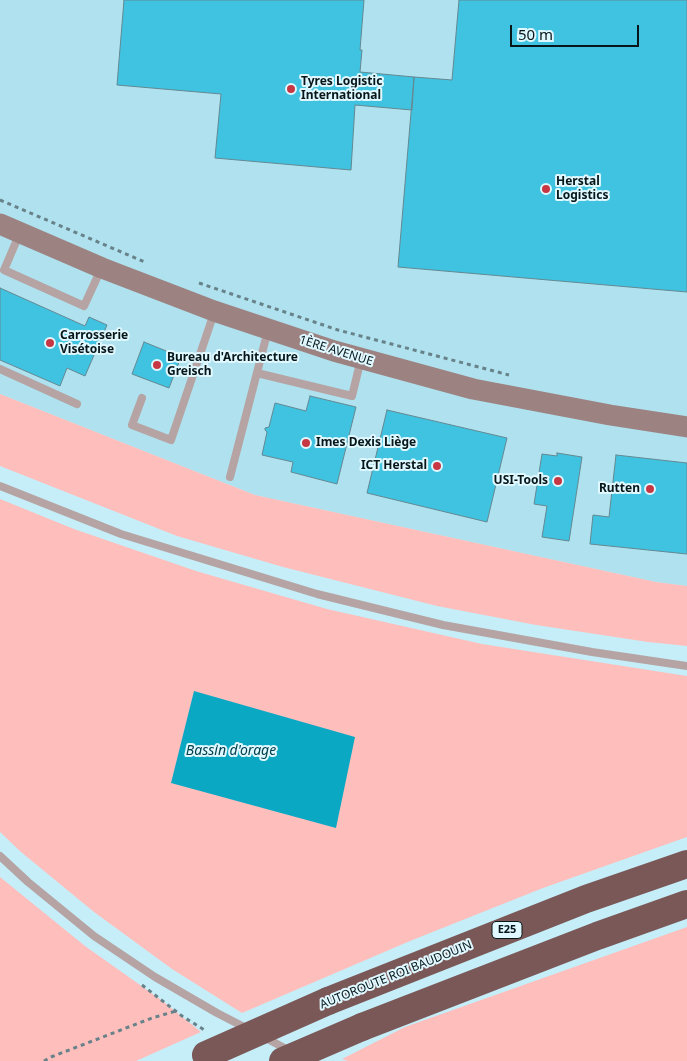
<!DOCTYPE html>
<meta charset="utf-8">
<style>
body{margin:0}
#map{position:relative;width:687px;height:1061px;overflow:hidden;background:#c6eef9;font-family:"Noto Sans",sans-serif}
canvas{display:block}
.scale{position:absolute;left:510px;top:25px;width:129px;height:22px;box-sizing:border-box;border:2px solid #071619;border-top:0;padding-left:6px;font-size:15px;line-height:18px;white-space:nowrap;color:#071619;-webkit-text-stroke:4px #e0f8ff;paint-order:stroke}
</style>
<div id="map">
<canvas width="687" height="1061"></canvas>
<div class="scale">50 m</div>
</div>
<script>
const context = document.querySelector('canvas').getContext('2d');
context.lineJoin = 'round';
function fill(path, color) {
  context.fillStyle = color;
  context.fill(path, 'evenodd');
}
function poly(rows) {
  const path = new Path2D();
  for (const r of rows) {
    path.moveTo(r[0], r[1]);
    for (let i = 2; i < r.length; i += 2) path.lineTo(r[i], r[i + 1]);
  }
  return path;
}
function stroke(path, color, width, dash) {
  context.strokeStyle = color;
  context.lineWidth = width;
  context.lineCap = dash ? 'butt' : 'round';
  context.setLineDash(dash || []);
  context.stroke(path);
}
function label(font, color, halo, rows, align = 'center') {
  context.font = font + ' "Noto Sans",sans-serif';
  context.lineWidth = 4;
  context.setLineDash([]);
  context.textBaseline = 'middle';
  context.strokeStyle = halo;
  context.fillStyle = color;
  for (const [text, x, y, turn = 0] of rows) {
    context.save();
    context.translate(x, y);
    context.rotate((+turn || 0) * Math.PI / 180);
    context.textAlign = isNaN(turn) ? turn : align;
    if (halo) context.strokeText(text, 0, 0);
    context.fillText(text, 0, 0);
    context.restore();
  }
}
fill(poly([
 [0,0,687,0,687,586,656,582,255,495,0,394]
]), '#b0e1ee');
fill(poly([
 [0,394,255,495,656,582,687,586,687,646,648,642,536,625,437,606,283,567,177,536,0,466],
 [0,499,74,529,196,571,327,609,482,644,687,676,687,837,543,888,410,941,242,1013,172,969,94,912,21,852,0,832],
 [0,877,85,946,164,1002,201,1032,136,1061,0,1061],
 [687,927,687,1061,348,1061,342,1059,405,1027]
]), '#febfbc');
fill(poly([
 [194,691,355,737,336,828,171,783]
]), '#0ba8c4');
const building = poly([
 [124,0,364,0,360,50,362,50,360,72,414,77,412,110,355,105,351,170,215,158,221,94,117,85,124,0],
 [459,0,687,0,687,292,398,267,414,77,452,80,459,0],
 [0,288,85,326,89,317,107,325,85,376,67,368,60,386,0,360,0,288],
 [144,342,181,357,169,388,132,374,144,342],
 [310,396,356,407,337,484,291,472,293,462,262,455,267,432,265,430,265,428,269,427,275,403,306,411,310,396],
 [387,410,507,438,487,522,367,493,387,410],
 [557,453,582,457,569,541,542,537,547,506,534,504,542,454,557,456,557,453],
 [616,455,687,463,687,554,590,544,593,515,609,517,616,455]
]);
fill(building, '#40c3e0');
stroke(building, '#638993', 1);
stroke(poly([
 [0,200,147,263],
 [199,283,338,330,509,375],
 [142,985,182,1016,206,1031],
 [44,1061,51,1057,152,1018,176,1011]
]), '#678289', 3, [4, 4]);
stroke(poly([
 [19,235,4,270,84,306,101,269],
 [0,369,77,404],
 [257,373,352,396,361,359],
 [142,398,132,425,171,440,214,313],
 [230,477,268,330],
 [0,486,121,534,317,594,443,625,592,652,687,666],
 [0,856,28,882,94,936,155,977,217,1013,248,1029],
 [262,1036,290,1051]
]), '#b5a4a3', 8);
stroke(poly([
 [0,224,102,268,214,311,334,351,473,389,610,415,687,427]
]), '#9c8382', 21);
stroke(poly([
 [328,1001,586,899,687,864],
 [362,1027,597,936,687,904]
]), '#7a5857', 28);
stroke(poly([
 [206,1055,328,1001],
 [283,1061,362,1027]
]), '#7a5857', 28);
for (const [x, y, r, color] of [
 [291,89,5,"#c73743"],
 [546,189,5,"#c73743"],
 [50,343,5,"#c73743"],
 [157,365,5,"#c73743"],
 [306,443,5,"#c73743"],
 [437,466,5,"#c73743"],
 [558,481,5,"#c73743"],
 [650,489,5,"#c73743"]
]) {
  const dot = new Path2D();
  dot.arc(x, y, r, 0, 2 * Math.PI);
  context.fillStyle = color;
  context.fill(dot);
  stroke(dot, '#e0f8ff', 2);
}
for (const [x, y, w] of [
 [507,930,30]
]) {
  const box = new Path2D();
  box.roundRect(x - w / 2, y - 8.5, w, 17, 4);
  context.fillStyle = '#e0f8ff';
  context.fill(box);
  stroke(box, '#071619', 1);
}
label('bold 11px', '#071619', null, [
 ["E25",507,930]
]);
label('bold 12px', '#071619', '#e0f8ff', [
 ["Tyres Logistic",301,82],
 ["International",301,96],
 ["Herstal",556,182],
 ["Logistics",556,196],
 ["Carrosserie",60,336],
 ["Visétoise",60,350],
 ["Bureau d'Architecture",167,358],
 ["Greisch",167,372],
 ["Imes Dexis Liège",316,443],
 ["ICT Herstal",427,466,"right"],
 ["USI-Tools",548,481,"right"],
 ["Rutten",640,489,"right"]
], 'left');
label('12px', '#071619', '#e0f8ff', [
 ["1ÈRE AVENUE",336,351,17],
 ["AUTOROUTE ROI BAUDOUIN",396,975,-22]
]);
label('italic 14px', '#03404c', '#e0f8ff', [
 ["Bassin d'orage",231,751]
]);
</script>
